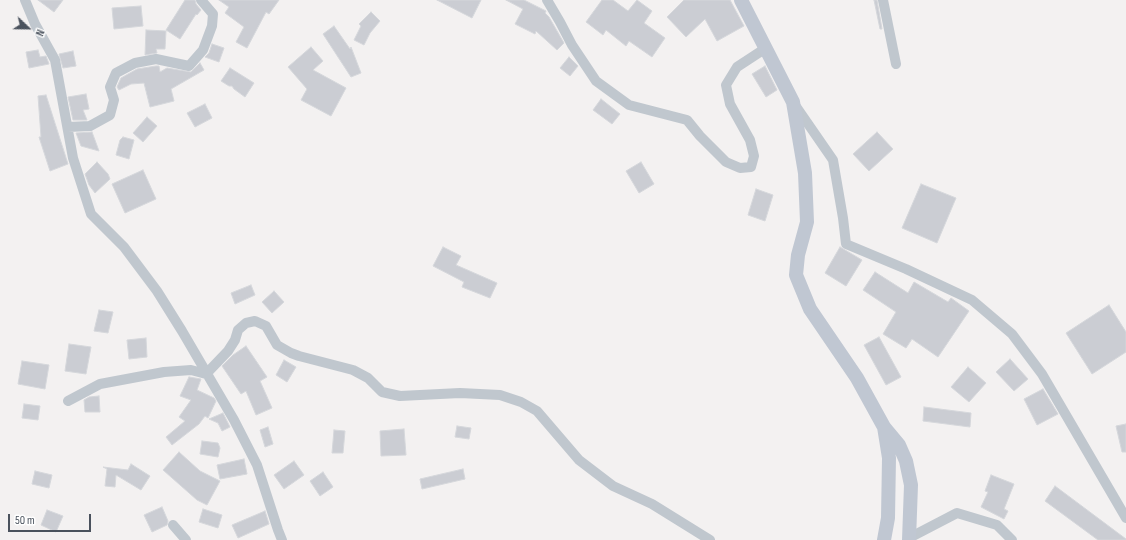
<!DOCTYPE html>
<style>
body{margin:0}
#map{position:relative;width:1126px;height:540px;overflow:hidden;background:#f3f1f1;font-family:"Sofia Sans Condensed",sans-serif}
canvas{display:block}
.north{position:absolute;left:8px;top:8px;width:40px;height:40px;-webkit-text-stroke:3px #fff;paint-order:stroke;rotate:112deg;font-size:11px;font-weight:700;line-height:16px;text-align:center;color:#4a525d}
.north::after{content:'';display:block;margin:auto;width:14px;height:18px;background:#4a525d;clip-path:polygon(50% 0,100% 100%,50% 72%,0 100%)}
.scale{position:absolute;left:8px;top:514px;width:83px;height:18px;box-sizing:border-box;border:2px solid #4a525d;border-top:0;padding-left:5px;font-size:12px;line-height:14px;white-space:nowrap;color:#4a525d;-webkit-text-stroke:3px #fff;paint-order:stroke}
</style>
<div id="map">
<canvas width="1126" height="540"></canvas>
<div class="north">N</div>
<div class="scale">50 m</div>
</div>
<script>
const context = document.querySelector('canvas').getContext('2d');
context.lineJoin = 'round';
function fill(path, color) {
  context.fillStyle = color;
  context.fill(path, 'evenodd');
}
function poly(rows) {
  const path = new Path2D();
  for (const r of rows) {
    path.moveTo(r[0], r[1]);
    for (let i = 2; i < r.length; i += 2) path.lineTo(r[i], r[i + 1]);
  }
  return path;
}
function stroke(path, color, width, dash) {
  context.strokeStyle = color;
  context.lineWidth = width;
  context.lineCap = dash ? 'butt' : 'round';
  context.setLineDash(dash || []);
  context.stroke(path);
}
const building = poly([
 [38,0,63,0,54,12,38,0],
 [185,0,195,0,196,4,201,10,197,15,196,14,180,39,166,30,185,0],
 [219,0,279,0,269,14,266,12,247,48,236,42,244,27,225,13,229,7,219,0],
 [437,0,481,0,472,18,437,0],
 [506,0,524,0,546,11,545,13,549,17,564,43,557,50,536,31,535,34,515,24,523,9,506,0],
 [602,0,613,0,628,11,637,0,652,11,644,23,665,38,652,57,629,41,626,46,606,30,603,35,586,22,602,0],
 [684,0,730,0,744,26,717,41,705,19,686,37,667,17,684,0],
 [874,0,877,0,882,29,880,29,874,0],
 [141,6,143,26,114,29,112,8,141,6],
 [371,12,380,21,370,33,364,45,354,40,361,26,359,24,371,12],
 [334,26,350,49,351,47,361,73,351,77,323,34,334,26],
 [146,30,166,31,165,49,156,49,157,53,145,55,146,30],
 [212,44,224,48,219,62,205,57,209,53,212,44],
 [311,47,323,61,313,70,346,88,331,116,301,100,307,89,288,67,311,47],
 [38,50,40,57,46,56,49,64,29,68,26,52,38,50],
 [73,51,76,66,63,68,59,54,73,51],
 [569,57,578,66,570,76,560,68,569,57],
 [200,63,204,70,171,89,174,101,150,107,144,83,131,84,119,90,117,87,121,78,137,69,156,66,159,66,160,72,167,68,191,72,200,63],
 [765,66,777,90,766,97,752,74,765,66],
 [230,68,254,83,245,97,234,89,232,86,229,86,221,81,230,68],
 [86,94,89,109,83,110,87,120,73,120,68,97,86,94],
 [46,95,68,164,50,171,39,137,41,137,38,96,46,95],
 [601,99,620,114,612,124,593,110,601,99],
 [205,104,212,118,195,127,187,113,205,104],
 [147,117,157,126,143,142,133,133,147,117],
 [92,132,99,151,81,146,76,133,92,132],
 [877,132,893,149,869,171,853,154,877,132],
 [123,137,134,140,129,159,116,155,120,140,123,137],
 [97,162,108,174,110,179,95,193,89,185,85,174,97,162],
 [641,162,654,184,639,193,626,171,641,162],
 [143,170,156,199,125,213,112,184,143,170],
 [921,184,956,198,937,243,902,228,921,184],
 [756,189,773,195,765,221,748,215,756,189],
 [443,247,461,256,456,265,497,283,490,298,462,287,464,282,433,266,443,247],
 [840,247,862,260,846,286,825,273,840,247],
 [875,272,908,293,914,282,948,302,951,298,969,311,938,357,912,339,906,348,883,334,896,312,863,290,875,272],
 [251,285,255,295,235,304,231,293,251,285],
 [274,291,284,302,272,313,262,302,274,291],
 [1109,305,1126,332,1126,352,1092,374,1066,333,1109,305],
 [99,310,113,312,108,333,94,331,99,310],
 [879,337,901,377,886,385,864,345,879,337],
 [146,338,147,357,129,359,127,340,146,338],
 [69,344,91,347,86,374,65,371,69,344],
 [246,346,267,377,260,381,272,408,256,415,246,391,241,394,222,366,233,355,246,346],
 [1010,359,1028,379,1014,391,996,372,1010,359],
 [284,360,296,367,287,382,276,375,284,360],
 [22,361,49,365,45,389,18,384,22,361],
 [968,367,986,383,969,402,951,387,968,367],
 [189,377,201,379,197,390,214,398,216,401,208,418,205,416,199,424,172,445,166,437,185,421,179,417,191,400,180,396,189,377],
 [1043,389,1058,414,1037,425,1024,399,1043,389],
 [99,396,100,412,85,412,84,400,89,397,99,396],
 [24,404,40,406,38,420,22,418,24,404],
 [924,407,971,413,970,427,923,421,924,407],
 [223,413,230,427,222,431,218,423,209,419,223,413],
 [1126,424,1126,452,1122,452,1116,426,1126,424],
 [457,426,471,428,469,439,455,437,457,426],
 [268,427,273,444,265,447,260,430,268,427],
 [404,429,406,455,381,456,380,431,404,429],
 [334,430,345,431,343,453,332,453,334,430],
 [202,441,218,443,220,448,218,457,200,454,202,441],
 [179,452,200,471,220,481,207,505,197,500,163,470,179,452],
 [244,459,247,474,220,479,217,465,244,459],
 [294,461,304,475,284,489,274,475,294,461],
 [131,464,150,476,141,490,116,475,115,487,105,486,107,469,103,467,128,470,131,464],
 [463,469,465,479,422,489,420,479,463,469],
 [35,471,52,475,49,488,32,484,35,471],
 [323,472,333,487,320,496,310,481,323,472],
 [991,475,1014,484,1004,509,1008,511,1004,519,981,507,988,492,985,491,991,475],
 [1055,486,1126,539,1126,540,1098,540,1045,501,1055,486],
 [162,507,168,521,167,525,152,532,144,515,162,507],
 [203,509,222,515,218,528,199,522,203,509],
 [47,510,63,516,56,532,41,525,47,510],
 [265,511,269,524,238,538,232,525,265,511]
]);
fill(building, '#cbcdd3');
stroke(building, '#d5d7db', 1);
stroke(poly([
 [25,0,35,24,55,60,73,158,91,214,124,247,157,291,182,331,234,420,257,465,278,530,282,540],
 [547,0,560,22,572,45,596,81,629,105,687,120,700,136,726,162,740,168,751,167,754,156,750,140,730,104,726,85,737,67,766,48],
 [883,0,896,64],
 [795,105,833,160,843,218,846,244,906,269,972,300,1012,334,1042,374,1126,518],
 [68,127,90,126,110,115,114,100,110,87,116,73,135,63,156,59,189,66,203,50,212,26,213,14,201,0],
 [68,401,100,384,164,372,191,370,206,374,228,351,235,340,238,330,246,323,255,321,266,326,277,345,291,353,299,356,353,370,368,378,382,392,400,396,460,393,500,395,521,402,537,411,579,460,613,486,652,504,710,540],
 [173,525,186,540],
 [909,538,957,513,997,525,1012,540]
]), '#c0c7ce', 10);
stroke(poly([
 [741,0,793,102,805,173,807,222,798,255,796,275,810,309,857,378,884,427,899,445,906,461,911,485,909,540],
 [884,540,888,518,889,458,884,427]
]), '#c0c7d2', 14);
</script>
